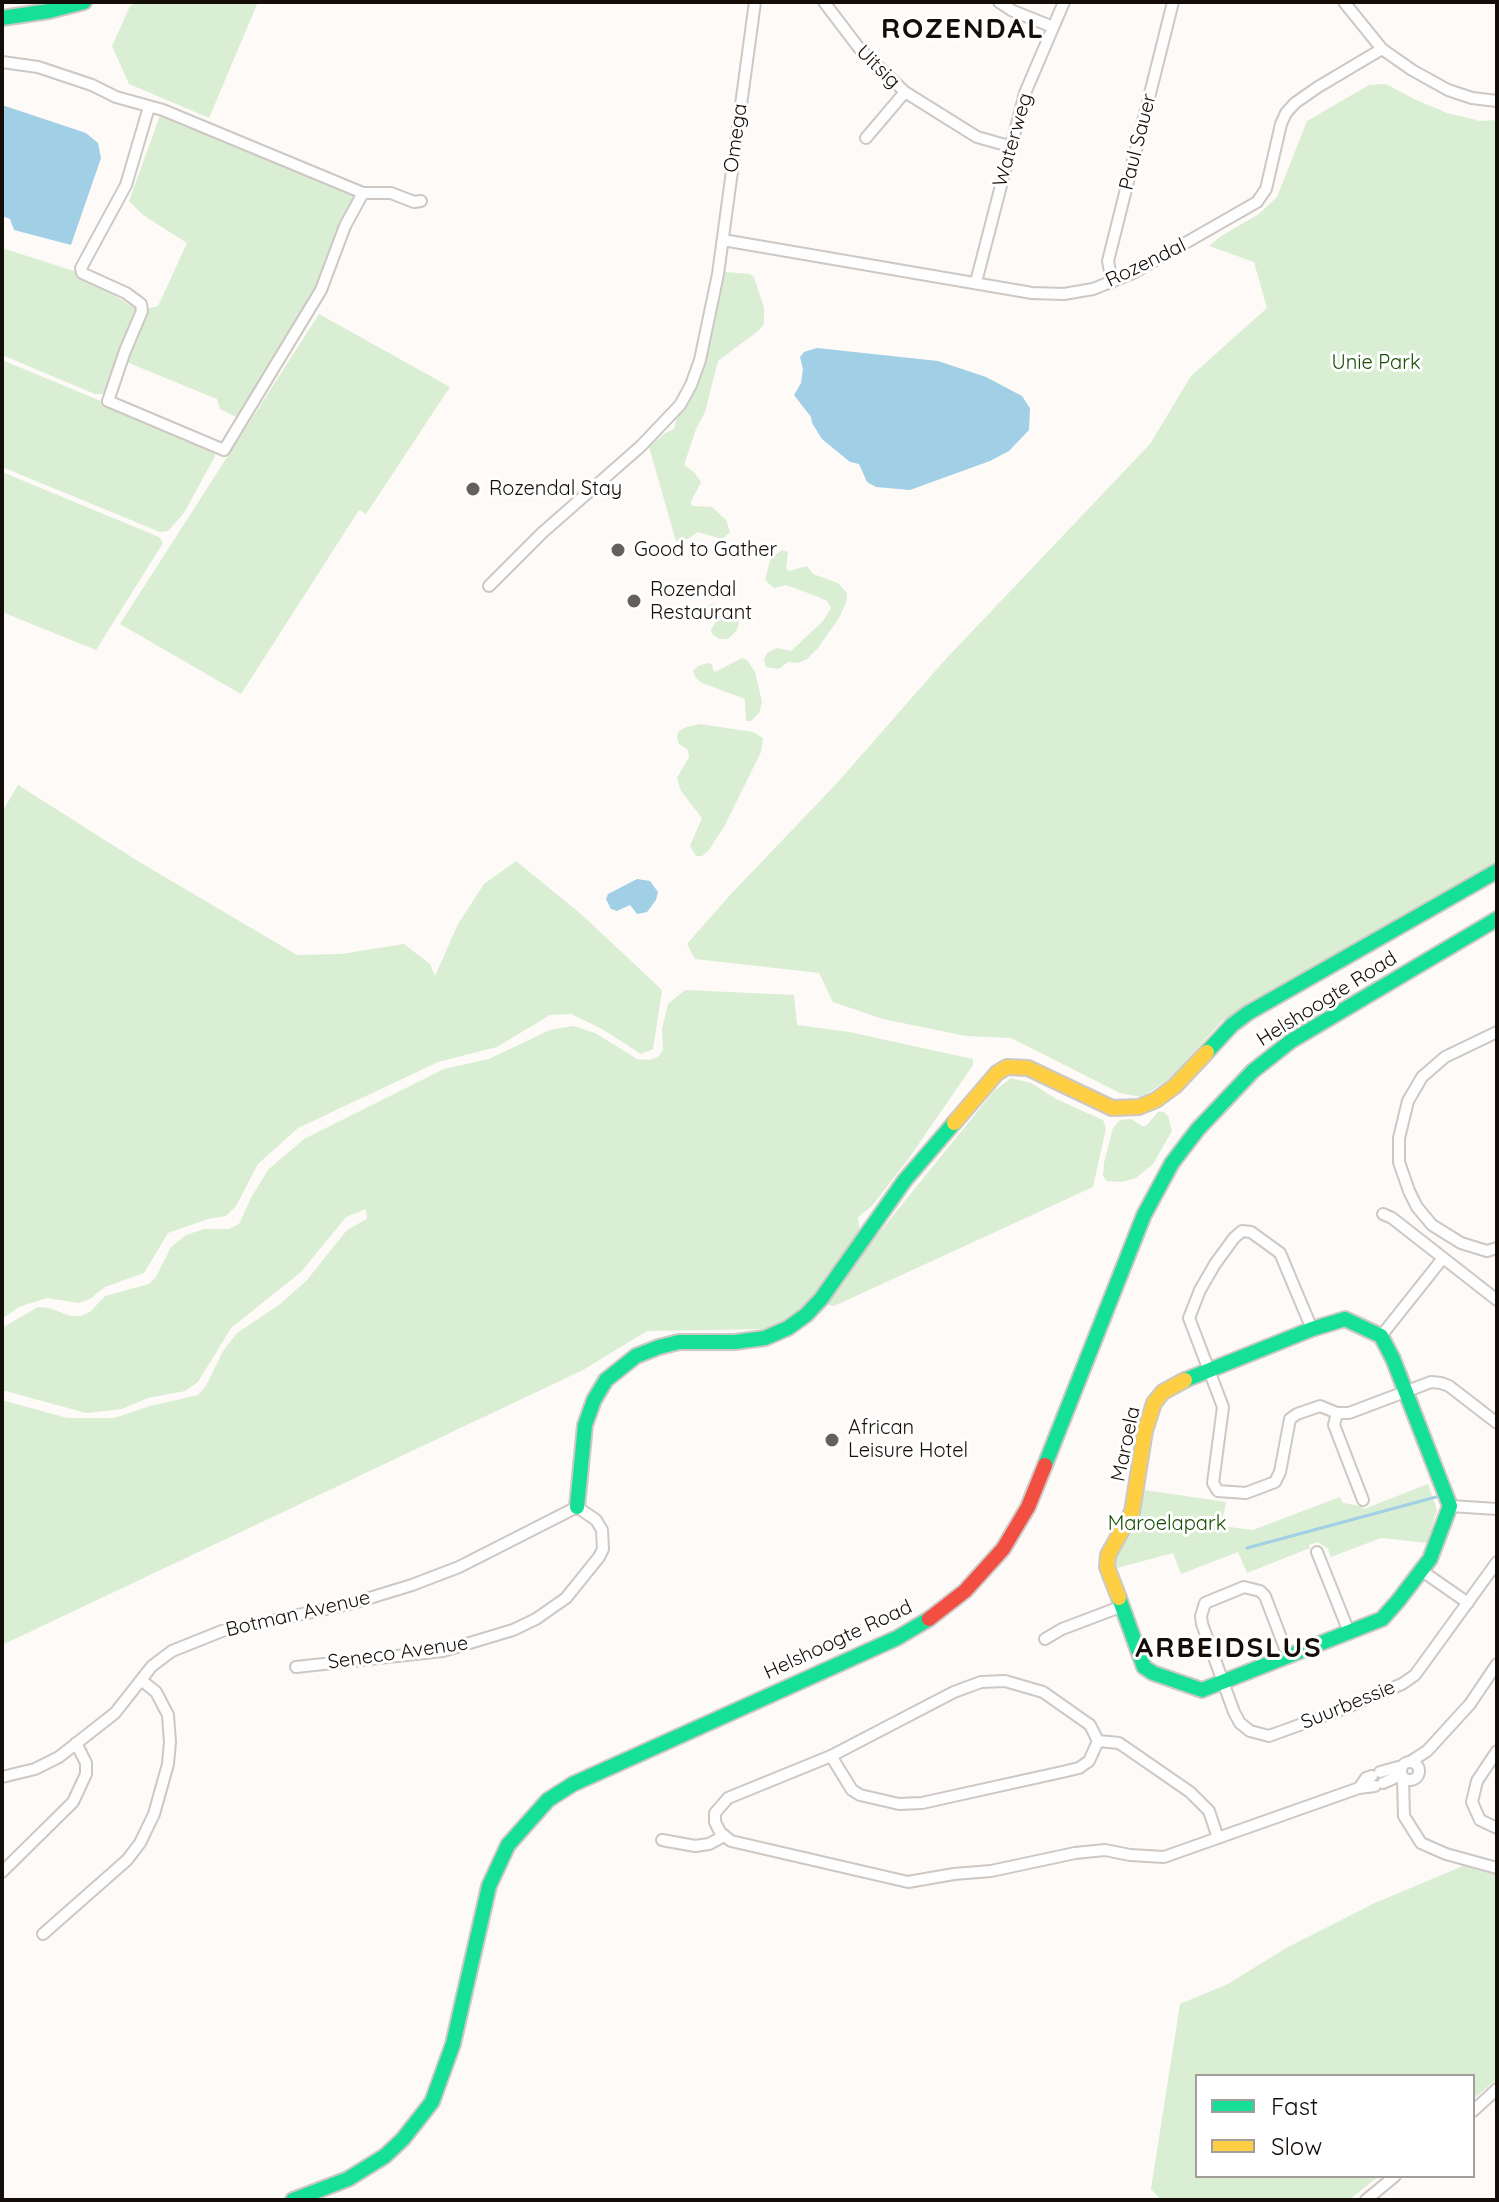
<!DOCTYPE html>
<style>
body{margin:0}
#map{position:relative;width:1499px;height:2202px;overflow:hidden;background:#fdfaf8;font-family:Quicksand,sans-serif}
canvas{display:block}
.frame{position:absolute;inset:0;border:4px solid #140d08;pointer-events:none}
.legend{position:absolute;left:1195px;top:2074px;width:280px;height:104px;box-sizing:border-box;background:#fff;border:2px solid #a19e9c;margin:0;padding:10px 14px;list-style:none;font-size:24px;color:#140d08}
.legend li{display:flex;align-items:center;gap:16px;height:40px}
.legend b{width:40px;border:2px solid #a19e9c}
</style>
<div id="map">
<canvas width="1499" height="2202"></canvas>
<div class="frame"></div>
<ul class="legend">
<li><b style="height:10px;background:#16e098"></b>Fast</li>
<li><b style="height:10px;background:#ffcf43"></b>Slow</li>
</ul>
</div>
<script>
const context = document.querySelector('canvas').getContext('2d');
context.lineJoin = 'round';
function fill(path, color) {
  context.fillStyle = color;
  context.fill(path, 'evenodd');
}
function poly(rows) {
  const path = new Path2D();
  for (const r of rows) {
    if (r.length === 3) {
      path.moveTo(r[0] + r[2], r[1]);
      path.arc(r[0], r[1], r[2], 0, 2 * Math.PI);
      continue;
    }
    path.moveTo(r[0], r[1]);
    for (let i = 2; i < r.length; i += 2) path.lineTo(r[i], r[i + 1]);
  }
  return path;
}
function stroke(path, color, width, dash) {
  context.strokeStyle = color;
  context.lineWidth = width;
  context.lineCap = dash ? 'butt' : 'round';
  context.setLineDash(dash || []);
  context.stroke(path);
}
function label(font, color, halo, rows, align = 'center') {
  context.font = font + ' Quicksand,sans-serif';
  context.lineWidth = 6;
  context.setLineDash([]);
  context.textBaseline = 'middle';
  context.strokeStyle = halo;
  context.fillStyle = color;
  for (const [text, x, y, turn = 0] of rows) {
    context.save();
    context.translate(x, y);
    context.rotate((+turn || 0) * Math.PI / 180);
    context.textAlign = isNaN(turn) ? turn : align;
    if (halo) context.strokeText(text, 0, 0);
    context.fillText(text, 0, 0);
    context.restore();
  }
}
fill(poly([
 [139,2,258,2,209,118,129,84,112,46,130,6],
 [1386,84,1414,99,1447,113,1480,121,1497,120,1497,862,1222,1021,1171,1078,1142,1097,1120,1093,1011,1038,966,1036,883,1019,833,1002,819,973,695,959,687,944,731,894,838,782,944,661,1150,444,1191,376,1267,308,1254,262,1209,246,1221,236,1259,214,1277,197,1307,121,1369,85],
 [161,113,356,196,316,297,240,419,220,409,217,399,124,361,145,309,158,306,187,243,143,215,129,201],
 [2,248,77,272,138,310,103,394,95,394,2,355],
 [725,272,750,274,754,277,764,308,764,324,758,331,718,361,705,412,696,429,684,465,694,472,701,482,691,502,692,506,712,507,726,520,730,532,722,539,698,532,688,539,676,541,649,447,665,433,674,429,678,413,690,398,706,350,720,281],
 [319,314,450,387,366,514,359,510,241,694,120,624],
 [2,360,214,448,215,456,184,513,168,531,160,532,2,467],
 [2,472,159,537,163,543,96,650,2,612],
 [782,550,788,552,786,568,789,571,807,566,813,574,838,583,847,593,846,603,839,618,818,648,807,659,798,663,788,662,779,669,766,667,764,660,767,653,777,648,791,651,823,621,831,608,827,601,816,596,786,585,774,588,765,580,771,557],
 [712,604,728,610,737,609,741,613,737,630,728,639,719,639,712,634,711,630,720,615,706,619,699,615,704,608],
 [742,658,747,660,755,672,762,702,759,713,751,721,746,721,745,699,702,683,696,678,693,671,698,666,708,663,712,665,714,672,717,671],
 [700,724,753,732,763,738,761,752,725,825,709,850,702,856,696,856,690,846,702,818,681,791,677,778,689,757,688,750,679,744,677,738,678,732,686,727],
 [18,785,141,863,297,955,341,954,404,944,430,964,435,976,458,924,484,884,516,861,581,914,662,990,653,1049,641,1054,602,1029,571,1014,550,1015,497,1047,438,1062,298,1128,258,1164,236,1206,226,1216,208,1219,168,1233,144,1273,105,1287,90,1299,78,1303,47,1298,19,1307,2,1319,2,812],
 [685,990,794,995,797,1025,849,1032,973,1059,973,1065,909,1158,872,1206,858,1217,860,1234,825,1285,796,1317,765,1329,647,1331,583,1370,2,1645,2,1400,67,1418,114,1418,150,1406,198,1395,206,1386,223,1351,237,1333,279,1305,307,1280,347,1230,367,1219,366,1209,346,1217,301,1272,231,1328,198,1382,185,1391,148,1398,122,1409,86,1413,2,1390,2,1328,38,1307,49,1308,70,1316,81,1316,90,1312,105,1296,149,1284,156,1277,171,1247,186,1235,204,1229,229,1229,239,1224,251,1198,268,1170,304,1139,444,1069,489,1059,550,1030,573,1026,595,1033,637,1059,650,1060,659,1056,663,1050,662,1029,668,1004],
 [1011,1078,1031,1083,1056,1099,1103,1120,1106,1128,1093,1187,834,1306,829,1305,826,1301,836,1286,994,1091],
 [1158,1112,1164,1112,1168,1116,1172,1131,1153,1164,1136,1178,1122,1182,1107,1181,1103,1176,1104,1163,1113,1128,1120,1120,1131,1119,1142,1126,1146,1126],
 [1428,1484,1437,1510,1427,1543,1381,1538,1331,1557,1328,1549,1318,1542,1309,1545,1310,1548,1247,1573,1238,1552,1181,1574,1173,1553,1113,1569,1113,1554,1131,1531,1144,1490,1226,1502,1221,1526,1253,1530,1340,1497,1343,1503,1361,1506,1364,1509],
 [1463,1866,1497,1875,1497,2079,1473,2099,1473,2076,1197,2076,1197,2176,1379,2176,1349,2200,1161,2200,1151,2189,1180,2004,1228,1984,1288,1947,1375,1903]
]), '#d9eed2');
fill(poly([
 [2,105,86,133,98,143,101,158,71,245,14,230,10,219,2,216],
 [817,348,938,361,986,377,1022,396,1030,408,1029,430,1009,451,990,461,910,490,876,487,867,482,859,464,850,462,822,439,812,423,811,417,794,395,801,383,803,369,800,357,804,352],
 [637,879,650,881,658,892,656,900,647,912,637,914,630,905,617,911,611,909,606,899,608,894]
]), '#a1cfe6');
stroke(poly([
 [1247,1548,1436,1497]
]), '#a1cfe6', 3);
const street = poly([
 [824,2,859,48,905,92,977,137,1009,146],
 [999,2,1013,11,1053,27],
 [1344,2,1382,49,1412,70,1448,90,1472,98,1497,101],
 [2,62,38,67,92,85,116,97,163,110,363,193,391,193,414,202,421,201],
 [149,107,126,185,81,268,82,273,126,293,141,304,142,311,125,351,108,401,224,450,321,290,345,226,363,193],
 [866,138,905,92],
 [723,240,1032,293,1064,294,1093,289,1133,273,1257,202,1266,189,1281,124,1286,113,1295,103,1318,87,1382,49],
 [976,282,1025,93,1064,2],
 [1112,282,1108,261,1173,2],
 [489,586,542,533,641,446,680,405,691,385,700,360,718,274,755,2],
 [1497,1032,1445,1057,1422,1077,1408,1101,1399,1138,1399,1162,1409,1191,1417,1207,1432,1225,1461,1243,1487,1251,1497,1248],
 [1383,1214,1392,1218,1497,1300],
 [1312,1329,1280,1253,1251,1232,1242,1231,1234,1238,1215,1264,1200,1290,1189,1318,1223,1407,1213,1483,1218,1491,1246,1493,1275,1482,1280,1472,1290,1419,1297,1414,1320,1406,1337,1413,1349,1413,1431,1382,1441,1383,1449,1386,1497,1423],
 [1381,1336,1443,1258],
 [1337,1413,1334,1425,1363,1500],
 [1450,1506,1497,1509],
 [1317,1552,1349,1632],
 [1422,1571,1468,1603],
 [1045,1639,1062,1629,1120,1607],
 [1288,1656,1265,1596,1260,1591,1244,1587,1205,1603,1201,1616,1202,1624,1234,1712,1240,1723,1250,1731,1269,1736,1338,1711,1402,1684,1415,1675,1497,1562],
 [1005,1681,1043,1692,1090,1725,1098,1741,1089,1761,1079,1768,1062,1772,922,1803,899,1804,860,1795,852,1790,831,1756,954,1692,981,1682,1005,1681],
 [1098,1741,1119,1743,1190,1792,1209,1811,1218,1838],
 [1497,1751,1477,1781,1472,1802,1480,1820,1497,1828],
 [831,1756,728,1798,715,1813,715,1822,720,1832,731,1841,908,1882,954,1874,991,1871,1075,1853,1105,1850,1130,1855,1164,1857,1359,1788,1375,1786],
 [1410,1771,9],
 [1410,1762,1427,1751,1470,1704,1497,1664],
 [1380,1772,1402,1766],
 [2,1777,35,1769,59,1757,115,1713,152,1666,172,1651,222,1631,350,1604,412,1585,459,1567,577,1507,596,1520,602,1530,603,1549,599,1557,566,1598,536,1619,513,1630,443,1651,296,1667],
 [1403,1778,1404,1816,1421,1843,1446,1854,1497,1868],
 [1383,1783,1401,1775],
 [1359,1788,1366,1778,1372,1776],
 [662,1840,695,1846,709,1844,724,1836],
 [2,1872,73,1802,86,1774,86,1763,76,1743],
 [43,1934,127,1860,140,1843,154,1814,168,1764,170,1742,168,1715,156,1692,141,1680],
 [1473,2111,1497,2089],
 [1366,2200,1395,2176]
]);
const fast = poly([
 [2,18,49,11,84,2],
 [1207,1052,1232,1025,1248,1013,1497,871],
 [1185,1380,1312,1329,1345,1319],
 [1045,1465,1144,1215,1172,1163,1198,1129,1253,1071,1291,1041,1497,919],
 [577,1507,585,1425,594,1400,606,1380,636,1356,659,1347,679,1342,735,1342,765,1338,788,1328,806,1315,821,1299,905,1180,954,1123],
 [1119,1598,1144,1667,1153,1673,1202,1690,1382,1619,1398,1601,1430,1559,1450,1506,1393,1359,1381,1336,1345,1319],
 [293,2200,348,2179,385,2156,403,2139,432,2102,453,2044,489,1886,508,1845,548,1800,573,1784,897,1638,929,1619]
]);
const slow = poly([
 [954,1123,997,1073,1007,1067,1028,1068,1112,1108,1139,1107,1156,1100,1175,1086,1207,1052],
 [1119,1598,1107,1567,1108,1555,1132,1512,1145,1431,1154,1403,1163,1392,1185,1380]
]);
const jam = poly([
 [929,1619,965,1591,1003,1549,1028,1507,1045,1465]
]);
stroke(street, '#cdc8c4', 14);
stroke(fast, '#cdc8c4', 18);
stroke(slow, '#cdc8c4', 18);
stroke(jam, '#cdc8c4', 18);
stroke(street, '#fffefe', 10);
stroke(fast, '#16e098', 14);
stroke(slow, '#ffcf43', 14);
stroke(jam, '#f24e42', 14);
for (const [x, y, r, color] of [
 [473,489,8,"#66605c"],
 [618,550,8,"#66605c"],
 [634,601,8,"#66605c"],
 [832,1440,8,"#66605c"]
]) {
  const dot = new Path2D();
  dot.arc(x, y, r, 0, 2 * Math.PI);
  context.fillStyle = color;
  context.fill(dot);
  stroke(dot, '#fff', 3);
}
label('20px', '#140d08', '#fff', [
 ["Uitsig",878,67,44],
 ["Omega",736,138,-82],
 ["Waterweg",1013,140,-74],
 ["Paul Sauer",1138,142,-76],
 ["Rozendal",1146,263,-26],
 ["Helshoogte Road",1327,999,-32],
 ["Maroela",1126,1444,-78],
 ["Botman Avenue",298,1614,-13],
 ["Helshoogte Road",838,1640,-25],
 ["Seneco Avenue",398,1653,-8],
 ["Suurbessie",1348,1705,-22]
]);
label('20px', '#174d05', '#fff', [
 ["Unie Park",1376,363],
 ["Maroelapark",1167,1524]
]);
label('20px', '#140d08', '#fff', [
 ["Rozendal Stay",489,489],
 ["Good to Gather",634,550],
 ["Rozendal",650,590],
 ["Restaurant",650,613],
 ["African",848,1428],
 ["Leisure Hotel",848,1451]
], 'left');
context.letterSpacing = '2px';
label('bold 28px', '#140d08', '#fff', [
 ["ROZENDAL",963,30],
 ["ARBEIDSLUS",1229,1649]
]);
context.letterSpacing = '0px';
</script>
